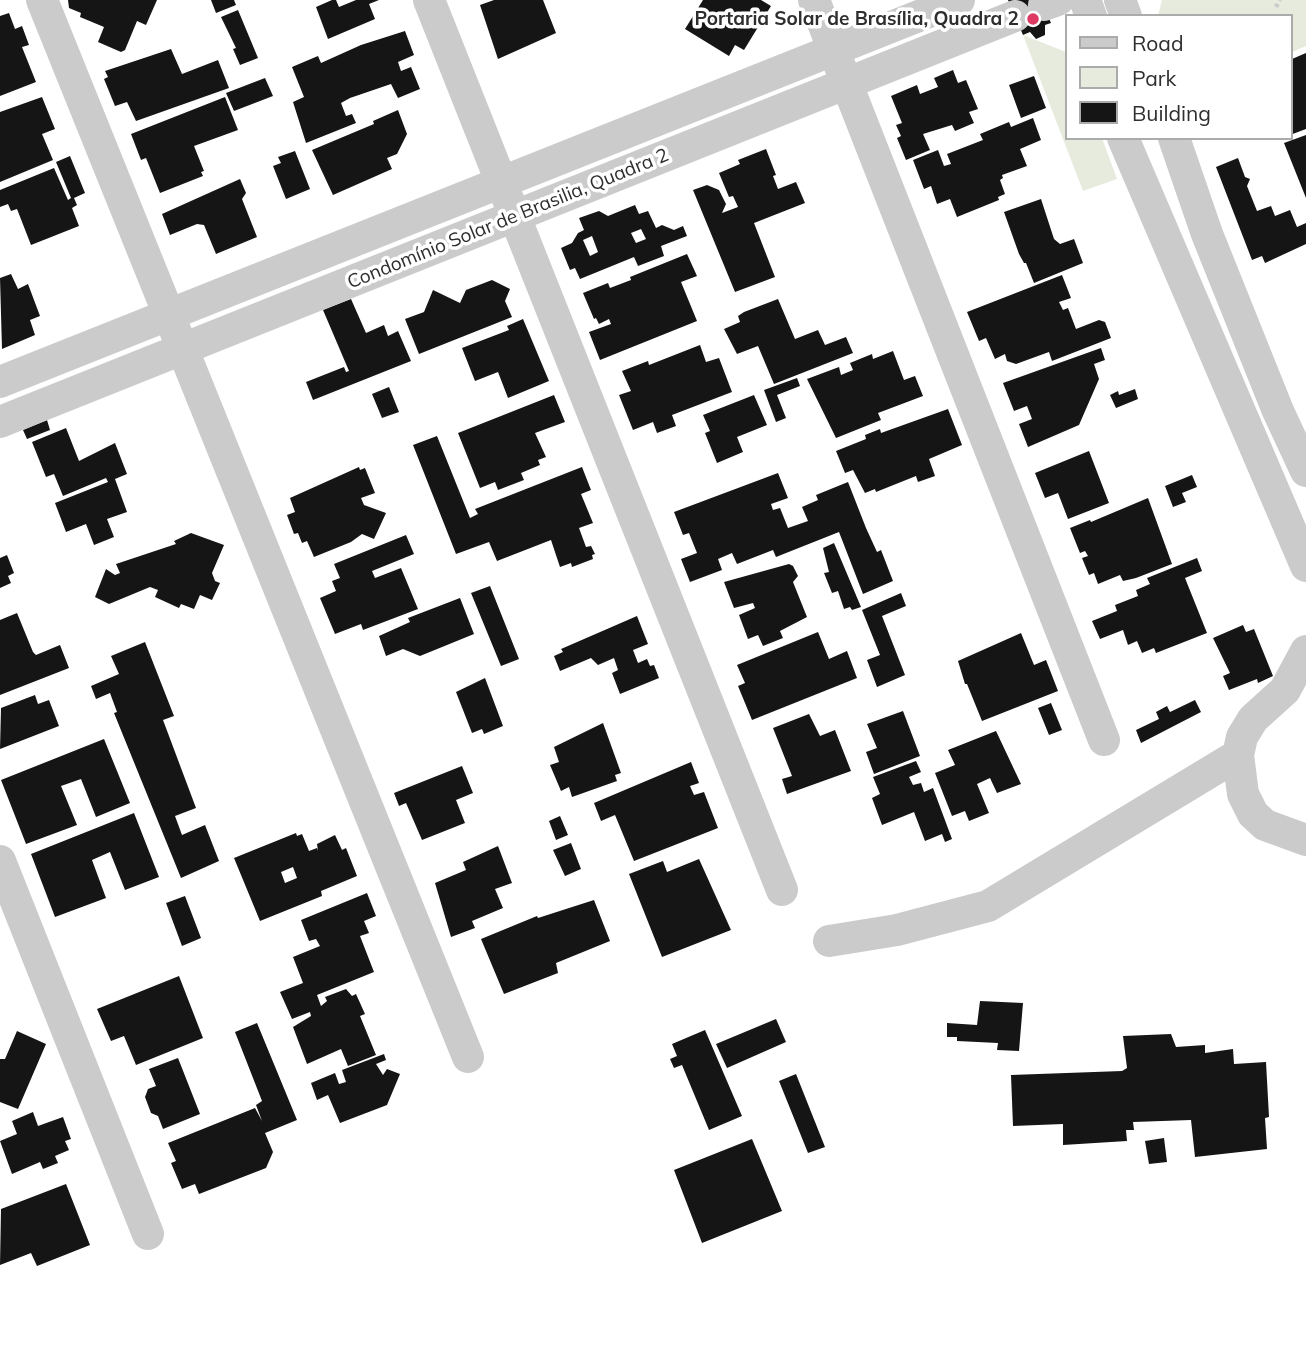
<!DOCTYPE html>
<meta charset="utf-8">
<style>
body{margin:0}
#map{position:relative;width:1306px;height:1369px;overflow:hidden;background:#fff;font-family:Mulish,sans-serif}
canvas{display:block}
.legend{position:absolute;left:1065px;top:14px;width:228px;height:126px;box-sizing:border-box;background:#fff;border:2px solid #ababab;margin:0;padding:9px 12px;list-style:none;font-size:21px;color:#2e2e2e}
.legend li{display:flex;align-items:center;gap:14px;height:35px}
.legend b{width:35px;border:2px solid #ababab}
</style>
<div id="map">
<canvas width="1306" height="1369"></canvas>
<ul class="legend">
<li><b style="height:9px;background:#cbcbcb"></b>Road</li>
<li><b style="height:19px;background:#e7ebdd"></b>Park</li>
<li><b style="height:19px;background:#151515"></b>Building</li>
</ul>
</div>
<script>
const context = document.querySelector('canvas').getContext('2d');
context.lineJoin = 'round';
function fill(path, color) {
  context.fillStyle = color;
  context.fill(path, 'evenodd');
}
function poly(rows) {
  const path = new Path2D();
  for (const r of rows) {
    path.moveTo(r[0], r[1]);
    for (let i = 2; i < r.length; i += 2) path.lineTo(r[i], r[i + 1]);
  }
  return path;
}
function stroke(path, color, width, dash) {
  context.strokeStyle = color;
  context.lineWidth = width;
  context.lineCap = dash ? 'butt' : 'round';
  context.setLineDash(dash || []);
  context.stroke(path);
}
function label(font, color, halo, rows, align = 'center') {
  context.font = font + ' Mulish,sans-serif';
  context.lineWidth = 7;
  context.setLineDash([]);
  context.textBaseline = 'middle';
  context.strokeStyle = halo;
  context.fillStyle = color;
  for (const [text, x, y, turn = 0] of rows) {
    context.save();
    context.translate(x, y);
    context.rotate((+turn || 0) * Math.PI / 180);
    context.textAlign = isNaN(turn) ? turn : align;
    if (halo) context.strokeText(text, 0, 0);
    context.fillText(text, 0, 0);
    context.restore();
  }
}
fill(poly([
 [1162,0,1306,0,1306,46,1290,53,1290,16,1158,16],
 [1023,35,1066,52,1066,138,1102,138,1117,179,1083,191]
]), '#e7ebdd');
fill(poly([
 [68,0,157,0,146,25,137,21,125,50,121,52,98,42,104,27,80,17,81,13,69,8],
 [211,0,234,0,236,5,216,13],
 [332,0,336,0,339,7,356,0,379,0,369,4,375,19,328,39,316,7],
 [494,0,543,0,556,33,498,59,480,5],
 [703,0,761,0,771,6,744,50,735,45,729,56,685,29],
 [1008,0,1041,0,1051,23,1045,25,1045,35,1036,39,1030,32,1023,35],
 [238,10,258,58,240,65,233,49,236,48,221,17],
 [9,13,15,29,22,26,29,45,22,47,36,82,0,96,0,16],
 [405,31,414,55,398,62,401,71,411,67,420,89,398,98,391,84,350,98,341,103,346,116,352,114,356,123,306,143,293,102,304,97,292,67,318,56,321,63,361,45],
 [171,49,182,74,218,60,229,88,136,121,127,102,115,106,104,79,108,77,105,71],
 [1306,53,1306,129,1290,135,1290,54,1292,59],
 [953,70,958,83,966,80,978,109,969,112,974,123,955,131,952,125,923,134,930,150,906,160,897,138,901,136,896,125,902,123,891,96,917,85,920,94,938,87,934,78],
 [1034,76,1046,108,1021,118,1009,85],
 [265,78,273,96,234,111,226,93],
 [42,97,55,129,42,134,53,160,0,182,0,112],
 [225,97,238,130,194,146,204,171,201,172,203,176,160,193,146,158,141,160,131,134],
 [398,110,407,134,397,154,387,158,392,169,333,195,312,150,374,124,373,121],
 [1033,118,1041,140,1020,149,1027,166,1002,175,1003,178,1000,180,1005,194,998,197,999,200,957,217,950,199,937,204,931,186,924,189,913,160,938,150,944,166,951,164,947,154,983,140,980,134,1009,122,1011,127],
 [1306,135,1306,198,1284,143],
 [766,149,776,175,773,176,778,189,796,182,805,203,754,223,775,277,735,292,693,190,707,185,719,190,726,204,722,213,738,207,733,196,729,197,719,173,740,164,738,160],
 [295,151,310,189,286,199,273,166,281,163,278,157],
 [70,156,85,193,74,198,77,205,72,208,79,226,31,245,17,209,11,211,8,204,0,207,0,190,54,168,68,200,71,198,56,162],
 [1238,158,1245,177,1250,179,1247,186,1257,211,1271,206,1275,216,1290,210,1297,227,1306,223,1306,244,1265,263,1262,256,1252,260,1216,167],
 [240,179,246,193,242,199,257,237,216,254,204,225,197,224,170,235,162,214],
 [1041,199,1054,239,1060,244,1074,239,1083,263,1034,283,1026,263,1024,263,1019,254,1004,212],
 [635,205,639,214,648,211,656,228,662,225,674,230,683,226,687,236,661,246,664,256,638,266,634,257,580,279,575,268,570,270,561,248,572,243,578,233,584,230,579,218,599,211,608,216],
 [641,229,646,239,636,243,631,233],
 [592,236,598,252,590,256,583,240],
 [687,254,697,276,681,282,697,321,600,360,589,332,611,324,609,319,599,324,596,318,594,319,583,293,608,283,610,288,631,280,630,277],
 [11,274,18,289,28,284,40,316,30,320,35,335,2,349,0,278],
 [1062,275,1071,298,1059,302,1063,310,1068,308,1076,329,1099,320,1105,322,1111,338,1052,361,1049,352,1016,364,1007,361,1005,354,995,359,986,338,979,341,967,312],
 [492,280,510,289,505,301,512,317,419,354,405,319,424,312,433,290,460,303,466,290],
 [351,299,366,333,384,325,388,336,398,331,411,361,313,400,306,382,344,367,346,372,349,371,323,310],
 [778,299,795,339,818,330,825,345,846,337,853,353,774,384,758,346,737,354,724,329,740,322,738,316,744,312],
 [523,319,549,381,508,398,498,372,475,381,462,348,509,330,507,326],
 [700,345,706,362,719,358,732,392,672,415,676,426,657,433,653,422,633,430,619,395,631,391,622,371,648,361,649,365],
 [1101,348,1105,360,1094,364,1099,379,1079,425,1028,447,1019,424,1032,419,1027,406,1014,411,1003,383],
 [893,351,904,380,915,376,923,396,878,413,881,420,836,438,807,379,839,367,841,375,853,370,850,363,872,354,873,359],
 [797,378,800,386,777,395,786,418,776,422,764,390],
 [389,387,399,412,382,418,372,394],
 [1135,389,1138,399,1116,408,1110,395,1118,391,1119,395],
 [554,395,565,422,535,433,546,457,538,460,540,465,521,473,524,480,498,490,495,482,480,488,458,433],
 [754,395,767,425,737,437,743,452,717,463,705,433,710,431,703,415],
 [948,409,962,445,929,459,935,476,918,482,916,476,876,492,875,489,865,493,853,470,845,473,836,451,866,439,865,435,880,429,881,433],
 [47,420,50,430,27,439,23,430],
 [66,428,79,461,115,443,127,474,115,479,127,512,107,519,114,537,94,545,86,524,66,532,55,503,108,482,106,478,63,496,54,474,46,477,32,442],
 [437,436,470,518,478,514,475,509,582,467,591,490,581,494,593,523,579,528,586,547,591,546,595,554,592,555,593,559,572,567,571,563,560,567,551,540,497,561,489,542,456,554,413,445],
 [1089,451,1109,503,1068,519,1058,493,1045,498,1035,473],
 [359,467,360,470,365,468,375,493,361,498,364,505,386,513,374,539,362,534,351,542,314,557,307,541,302,543,298,533,294,534,287,515,295,512,290,498],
 [778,473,788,498,771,504,773,510,780,508,788,528,808,521,802,507,818,500,816,495,848,482,866,528,877,552,881,550,893,581,863,594,839,532,776,557,773,550,737,564,732,553,718,559,722,570,690,582,681,559,697,553,689,533,683,535,674,512],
 [1192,475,1197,487,1182,493,1186,502,1173,507,1165,486],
 [1148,498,1172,564,1136,578,1123,581,1120,575,1098,584,1094,573,1089,575,1082,558,1088,556,1085,551,1080,553,1070,528,1090,520,1091,522],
 [191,533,224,545,212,573,215,581,220,583,212,600,200,595,194,609,181,604,179,608,155,597,158,590,150,587,109,604,95,597,106,569,115,575,120,573,116,564,176,544,174,541],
 [406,535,414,554,372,571,375,578,401,568,418,609,363,630,361,624,335,634,320,598,336,591,332,581,340,578,334,564],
 [834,543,861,607,852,610,850,607,844,609,838,591,832,593,824,573,829,572,823,548],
 [7,555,14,573,8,576,11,583,0,588,0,558],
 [1197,558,1202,571,1185,578,1207,633,1156,653,1154,648,1142,653,1137,641,1128,645,1123,630,1100,639,1092,621,1117,611,1115,605,1138,596,1136,590,1150,584,1147,578],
 [789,564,793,566,798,576,793,582,807,617,780,631,783,638,763,646,758,635,748,639,739,615,755,608,753,603,734,608,724,582],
 [490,586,519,659,501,666,471,593],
 [901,593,906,606,882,616,905,675,877,687,867,660,880,655,862,610],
 [460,598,474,634,420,656,403,649,386,656,379,636,410,622,408,618],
 [17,613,33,652,36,655,60,645,69,668,0,695,0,620],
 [637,616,648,644,633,650,638,663,647,659,650,666,654,665,659,678,620,694,612,673,618,670,614,658,598,665,591,658,560,671,554,656,563,652,561,649],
 [1243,625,1246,632,1254,629,1273,676,1258,683,1257,679,1229,690,1223,676,1230,673,1213,638],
 [818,632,829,659,847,651,857,678,752,720,738,686,745,683,737,665],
 [1021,633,1034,665,1046,660,1058,691,982,721,967,684,965,684,958,661],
 [145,642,174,716,163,720,196,808,175,816,182,835,205,825,219,861,181,878,114,713,117,712,110,693,96,699,91,686,119,674,111,656],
 [485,678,503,726,484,734,482,729,472,733,456,692],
 [35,695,38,704,49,700,59,726,0,749,1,708],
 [1195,700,1201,712,1141,743,1136,730,1159,719,1156,712,1167,706,1170,712],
 [1051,703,1062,730,1049,735,1038,708],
 [903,711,920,756,874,774,866,752,877,748,867,724],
 [809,714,820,736,835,730,851,771,787,794,782,779,792,776,773,728],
 [603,723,621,773,615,775,617,781,572,797,569,787,561,791,550,765,559,762,554,747],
 [996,731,1021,784,997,793,990,778,977,784,989,813,969,821,965,811,952,816,935,773,955,765,948,750],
 [104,739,130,803,96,817,81,779,61,786,77,825,26,844,1,780],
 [916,761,921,772,909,777,913,785,921,783,924,792,933,788,952,839,945,842,942,834,925,841,914,812,882,825,872,798,880,794,873,777],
 [691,762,699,783,690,786,694,795,704,792,718,828,634,861,615,815,601,821,594,803],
 [462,766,473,793,456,800,465,823,422,840,406,803,399,806,394,793],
 [134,813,159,877,125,890,110,852,92,860,106,898,55,917,31,854],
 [560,816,568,835,556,840,549,821],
 [296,833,297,836,302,834,309,851,317,848,318,851,317,844,335,835,342,850,346,848,357,876,321,891,322,896,260,921,234,858],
 [293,867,297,878,285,883,281,872],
 [571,843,581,869,565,876,553,850],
 [498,846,512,883,495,889,503,908,472,921,475,928,451,937,435,883,466,870,463,862],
 [699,859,731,930,662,957,629,874,663,861,667,872],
 [367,893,376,916,364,921,369,933,360,936,374,972,317,995,321,1006,327,1001,325,997,346,989,352,996,356,994,365,1014,360,1016,376,1055,348,1066,341,1049,307,1064,293,1027,311,1016,310,1012,292,1019,280,992,303,983,293,957,320,946,316,939,309,941,301,920],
 [185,896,201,938,182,946,166,903],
 [594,900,610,941,556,963,558,973,504,994,481,939,537,916,538,918],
 [179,976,203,1038,136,1065,124,1036,111,1041,97,1009],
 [980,1001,1023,1003,1019,1051,997,1050,998,1043,957,1041,957,1037,947,1037,947,1023,977,1025],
 [776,1019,786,1042,727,1068,716,1044],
 [257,1023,297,1120,265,1133,273,1152,266,1168,199,1194,195,1184,182,1189,171,1163,176,1161,168,1143,255,1108,262,1121,256,1105,262,1101,235,1032],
 [705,1030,742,1116,709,1130,682,1065,674,1068,670,1059,677,1056,672,1044],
 [17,1031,46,1044,18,1109,0,1102,0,1059,5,1059],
 [1171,1034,1176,1047,1205,1045,1205,1053,1233,1049,1234,1064,1266,1062,1269,1117,1265,1118,1267,1149,1195,1157,1191,1120,1133,1122,1134,1130,1126,1130,1127,1141,1063,1145,1063,1124,1013,1126,1011,1075,1122,1071,1127,1068,1123,1036],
 [384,1054,386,1060,376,1064,383,1075,387,1069,400,1074,387,1105,340,1123,328,1095,317,1100,311,1083,335,1073,339,1084,346,1082,342,1070],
 [178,1058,200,1114,163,1129,158,1116,151,1113,145,1097,148,1089,156,1086,149,1069],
 [796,1074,825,1147,808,1153,779,1081],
 [33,1112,38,1126,63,1117,71,1139,65,1141,69,1150,55,1156,58,1163,43,1169,40,1162,12,1174,0,1141,17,1134,12,1121],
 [1164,1138,1167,1162,1149,1164,1145,1141],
 [752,1139,782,1211,702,1243,674,1170],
 [66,1184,90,1245,37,1266,31,1253,0,1265,1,1209]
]), '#151515');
stroke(poly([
 [1276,7,1280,0]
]), '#cbcbcb', 4.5, [3.5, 3.5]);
stroke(poly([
 [42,0,468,1057],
 [429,0,782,890],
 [814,0,1104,740],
 [1085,0,1091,16],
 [1120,0,1126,16],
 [1044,5,1058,0],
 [1123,138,1306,566],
 [1174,138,1207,234,1278,411,1306,471],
 [0,382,959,0],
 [0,422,1015,16],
 [1306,651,1285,690,1253,719,1242,737,1238,755,1243,794,1253,814,1265,825,1306,840],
 [0,861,148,1234],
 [829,941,897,930,988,906,1238,755]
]), '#cbcbcb', 32);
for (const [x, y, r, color] of [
 [1033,19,7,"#dd3962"]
]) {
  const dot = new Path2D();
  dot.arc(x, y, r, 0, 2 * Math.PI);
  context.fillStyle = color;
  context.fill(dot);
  stroke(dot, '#fff', 2.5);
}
label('bold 19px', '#2e2e2e', '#fff', [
 ["Portaria Solar de Brasília, Quadra 2",1019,19]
], 'right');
label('19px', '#2e2e2e', '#fff', [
 ["Condomínio Solar de Brasilia, Quadra 2",508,219,-22]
]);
</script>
